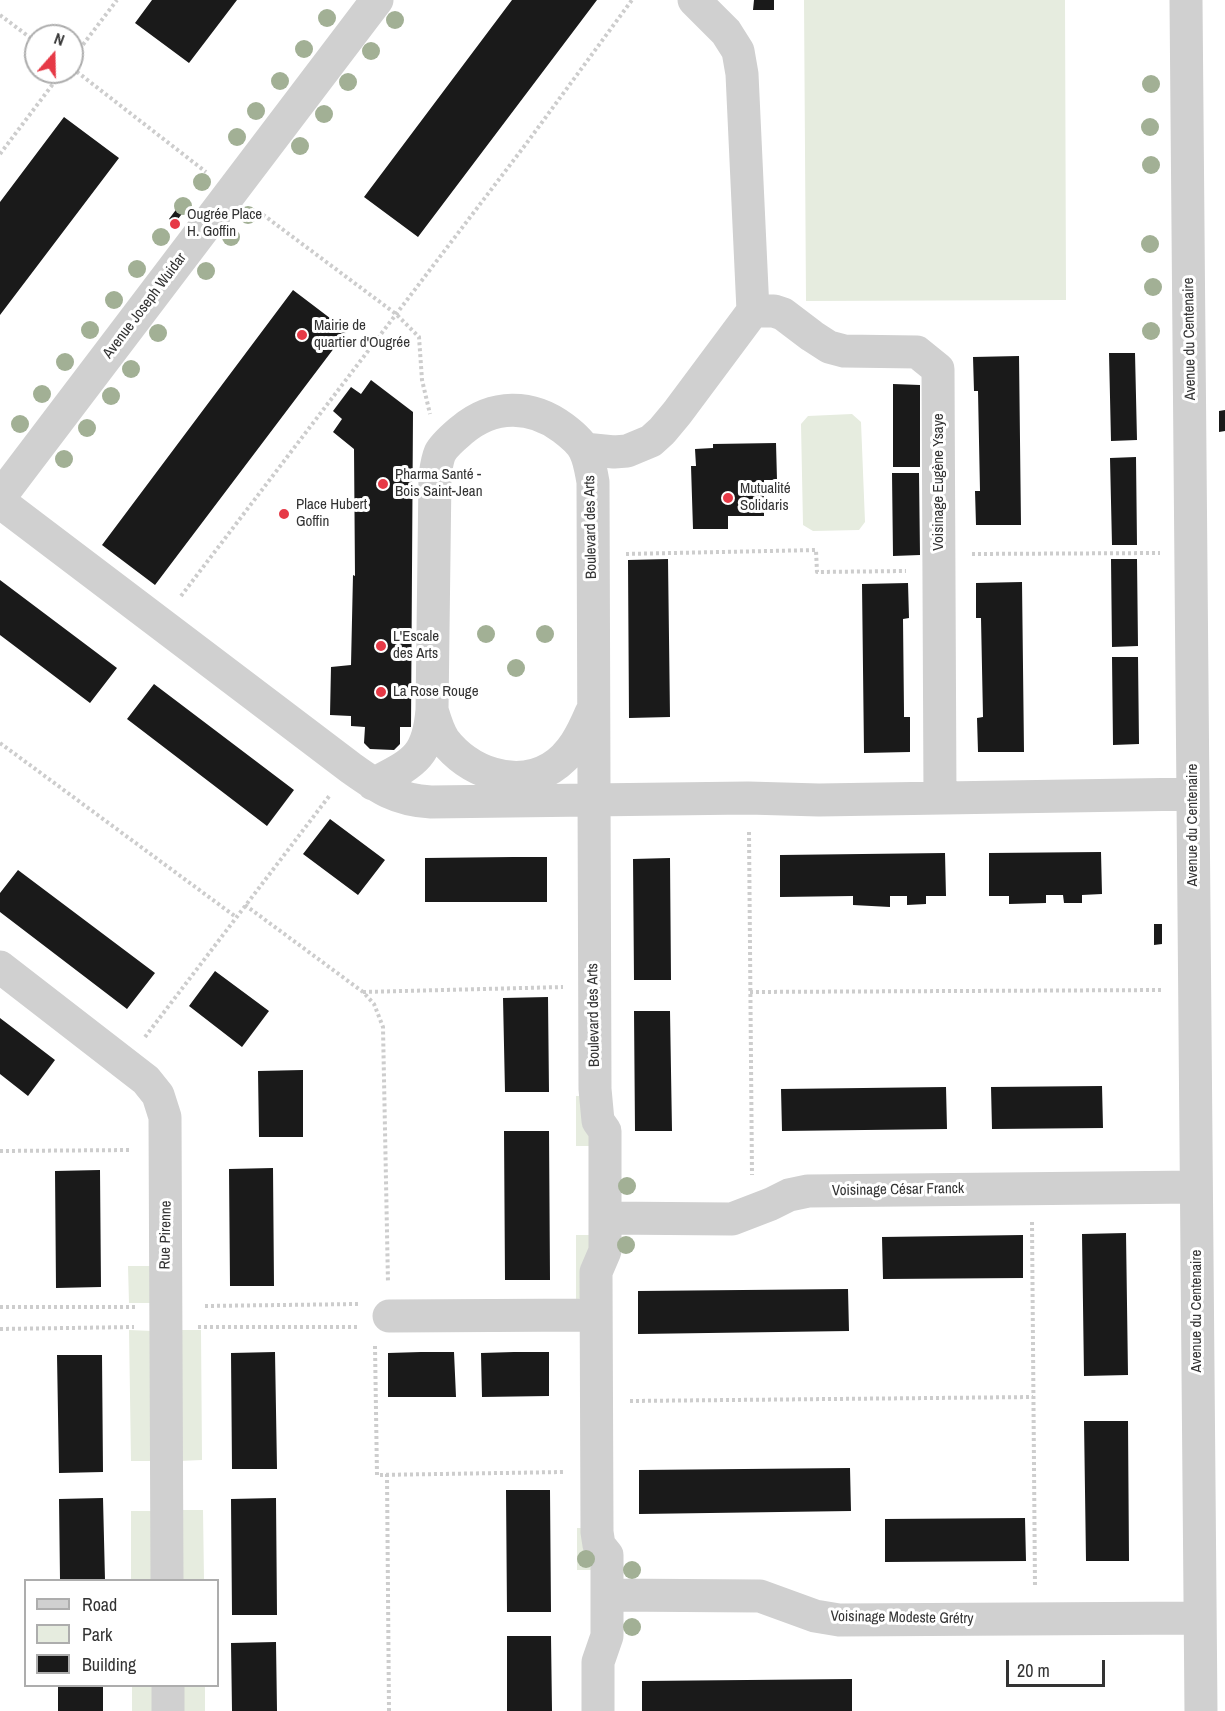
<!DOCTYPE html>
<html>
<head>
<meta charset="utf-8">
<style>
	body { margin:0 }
	#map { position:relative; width:1225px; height:1711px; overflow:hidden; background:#fff; font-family:"Archivo Narrow",sans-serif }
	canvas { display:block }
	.legend { position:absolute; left:24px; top:1579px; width:195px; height:108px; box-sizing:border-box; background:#fff; border:2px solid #adadad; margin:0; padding:8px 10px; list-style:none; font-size:18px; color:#333 }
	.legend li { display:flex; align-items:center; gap:12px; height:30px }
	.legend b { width:30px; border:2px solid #adadad }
	.north { position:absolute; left:24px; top:24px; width:60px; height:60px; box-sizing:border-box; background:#fff; border:2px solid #adadad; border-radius:50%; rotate:20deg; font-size:16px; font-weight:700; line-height:24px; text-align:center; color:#333 }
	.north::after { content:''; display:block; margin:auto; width:21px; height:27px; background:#e63946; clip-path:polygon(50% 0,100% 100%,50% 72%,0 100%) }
	.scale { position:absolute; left:1006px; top:1660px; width:99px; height:27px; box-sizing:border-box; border:3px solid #333; border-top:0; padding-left:8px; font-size:18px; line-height:21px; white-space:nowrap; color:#333; -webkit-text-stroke:4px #fff; paint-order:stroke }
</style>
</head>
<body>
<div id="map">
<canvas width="1225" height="1711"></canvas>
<ul class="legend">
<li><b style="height:8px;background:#d0d0d0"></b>Road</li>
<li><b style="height:16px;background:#e6ecdf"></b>Park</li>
<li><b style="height:16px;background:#1a1a1a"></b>Building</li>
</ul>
<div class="north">N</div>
<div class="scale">20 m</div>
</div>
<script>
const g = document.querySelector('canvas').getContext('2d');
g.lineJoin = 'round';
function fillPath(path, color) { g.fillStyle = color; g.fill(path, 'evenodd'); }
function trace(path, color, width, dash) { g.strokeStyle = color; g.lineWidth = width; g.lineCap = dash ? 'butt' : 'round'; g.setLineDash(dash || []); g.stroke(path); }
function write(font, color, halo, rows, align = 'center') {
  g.font = font + ' "Archivo Narrow",sans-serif'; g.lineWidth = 6; g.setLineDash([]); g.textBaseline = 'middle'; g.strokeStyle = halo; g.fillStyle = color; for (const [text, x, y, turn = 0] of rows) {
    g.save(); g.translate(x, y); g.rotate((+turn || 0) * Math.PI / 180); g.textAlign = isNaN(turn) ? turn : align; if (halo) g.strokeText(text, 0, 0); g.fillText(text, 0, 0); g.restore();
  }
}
fillPath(new Path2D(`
	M804,0H1065L1066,300L806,301Z
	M852,414L861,422L865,522L859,530L813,531L803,525L801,424L808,416Z
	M576,1096H586L595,1146H576Z
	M576,1235H596L581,1298L576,1300Z
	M128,1266H152L153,1303H129Z
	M129,1330L153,1331L154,1461H131Z
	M178,1330H201L202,1460L179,1461Z
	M179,1510H203L204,1580H180Z
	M131,1511H154L155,1580H131Z
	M577,1528H588L598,1570H577Z
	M132,1686H156V1711H132Z
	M181,1686H205V1711H181Z`), '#e6ecdf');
fillPath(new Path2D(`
	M152,0H237L189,63L135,23Z
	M512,0H597L418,237L364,197Z
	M754,0H774V10H753Z
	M64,117L119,158L0,315V202Z
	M178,207L184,211L175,223L169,219Z
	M293,290L347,331L155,585L102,545Z
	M1109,353H1135L1137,440L1111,441Z
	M1019,356L1021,525H976L975,491H980L978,391H974L973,357Z
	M371,380L413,412L411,727H400V744L394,750L370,749L364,743L365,727L351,726V716L330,715L331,667L351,665L353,575L355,576L354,449L333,432L342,419L333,411L351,387L361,394Z
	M893,384L920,385V467H893Z
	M1225,410V431L1219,432V411Z
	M776,443L777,480H764V516H728V529H693L691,466H696L695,449L713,448V444Z
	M1136,457L1137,545H1112L1110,458Z
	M892,473H919L920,555L893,556Z
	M668,559L670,717L629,718L628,560Z
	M1111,559H1137L1138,646L1112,647Z
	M0,580L117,668L90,703L0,635Z
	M1022,582L1024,752H978L977,718L983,717L981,618H976V583Z
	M908,583L909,618L903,619L904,712V717H910V752L864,753L862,584Z
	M1112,657H1138L1139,744L1113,745Z
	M154,684L294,790L267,826L127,719Z
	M330,819L385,860L358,895L303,854Z
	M1101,852L1102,894L1082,895V903H1064L1063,895H1046V903L1009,904V896H989V853Z
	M945,853L946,896H926V904L907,905V896H890V907L853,905V896L780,897V855Z
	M513,857H547V902H425V858Z
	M670,858L671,980H634L633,859Z
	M18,870L155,973L127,1009L0,912V893Z
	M1154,924H1162V944L1154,945Z
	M215,971L269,1011L242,1047L189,1006Z
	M548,997L549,1092H505L503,998Z
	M634,1011H670L672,1131H635Z
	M0,1018L55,1060L28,1096L0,1074Z
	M303,1070V1137H259L258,1071Z
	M1102,1086L1103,1128L992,1129L991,1087Z
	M946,1087L947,1129L782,1131L781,1089Z
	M504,1131H549L550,1280H505Z
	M273,1168L274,1286H230L229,1169Z
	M100,1170L101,1287L56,1288L55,1171Z
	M1126,1233L1128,1375L1084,1376L1082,1234Z
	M1023,1235V1278L883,1279L882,1237Z
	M848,1289L849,1331L638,1334V1291Z
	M275,1352L277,1469H232L231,1353Z
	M421,1352H454L456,1397H388V1353Z
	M514,1352H549V1396L482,1397L481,1353Z
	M57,1355H102L103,1472L59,1473Z
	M1084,1421H1128L1129,1561H1086Z
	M850,1468L851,1511L639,1514V1470Z
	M506,1490H550L551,1612H507Z
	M103,1498L105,1580H60L59,1499Z
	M276,1498L277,1615H232L231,1499Z
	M1025,1518L1026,1561L885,1562V1519Z
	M507,1636H551L552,1711H507Z
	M276,1642L277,1711H232L231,1643Z
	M852,1679V1711H642V1681Z
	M58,1686H103V1711H58Z`), '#1a1a1a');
trace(new Path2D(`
	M0,15L36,42
	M72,59L117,0
	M72,68L206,172
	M0,154L62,72
	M258,211L396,314L419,337L422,380L430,414
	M626,554L816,550L817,572L906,571
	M972,554L1160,553
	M181,596L526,144L632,0
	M0,743L236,917
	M749,832L752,1175
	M245,905L363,992L374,1004L383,1027L388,1283
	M363,992L563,987
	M750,992L1163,990
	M145,1037L330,795
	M0,1151L131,1150
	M1032,1222L1035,1587
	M205,1306L358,1304
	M0,1307H135
	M198,1327H359
	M0,1329L134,1327
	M375,1346L377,1475L564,1472
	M630,1401L1033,1397
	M387,1474L389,1711`), '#cdcdcd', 4, [3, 3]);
trace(new Path2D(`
	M1186,0L1201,1711
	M753,311H774L783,314L812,336L829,347L844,351L917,352L938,369L940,798
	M584,449L614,452L627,451L651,441L662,431L677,413L753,311L742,74L738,51L726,32L694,0
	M0,497L377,0
	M0,502L351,768C379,788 396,800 431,802L748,798L819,800L1193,794
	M432,710C435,720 438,731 444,740C468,771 514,790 551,768C572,755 582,734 591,713
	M373,784C413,763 428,758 432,710L435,476C436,469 437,460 440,453C444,445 455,436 462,430C493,404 531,404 563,428C571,434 581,442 585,451C590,461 591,472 593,482L595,1089L598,1121L605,1131V1251L596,1272L597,1532L599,1545L607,1555V1636L598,1662V1711
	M0,967L146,1080L158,1095L165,1117L167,1580
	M605,1218L732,1219L771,1204L789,1195L808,1191L1196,1187
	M389,1316L596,1315
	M607,1595L760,1596L815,1616L839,1620L1200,1618
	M168,1686V1711`), '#d0d0d0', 33);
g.fillStyle = '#a2b095';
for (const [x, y] of [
	[327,18],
	[395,20],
	[304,49],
	[371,51],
	[280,81],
	[348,82],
	[1151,84],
	[256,111],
	[324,114],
	[1150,127],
	[237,137],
	[300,146],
	[1151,165],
	[202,182],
	[183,206],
	[248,215],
	[161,237],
	[231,237],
	[1150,244],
	[137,269],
	[206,271],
	[1153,287],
	[114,300],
	[90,330],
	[1151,331],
	[158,333],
	[65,362],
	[131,369],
	[42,394],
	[111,396],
	[20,424],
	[87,428],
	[64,459],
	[486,634],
	[545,634],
	[516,668],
	[627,1186],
	[626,1245],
	[586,1559],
	[632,1570],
	[632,1627]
]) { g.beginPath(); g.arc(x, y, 9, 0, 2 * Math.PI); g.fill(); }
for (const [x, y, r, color] of [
	[175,224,6,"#e63946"],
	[302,335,6,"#e63946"],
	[383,484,6,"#e63946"],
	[728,498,6,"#e63946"],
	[284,514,6,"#e63946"],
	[381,646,6,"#e63946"],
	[381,692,6,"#e63946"]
]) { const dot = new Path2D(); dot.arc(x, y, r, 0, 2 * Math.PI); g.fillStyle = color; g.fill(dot); trace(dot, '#fff', 2); }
write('15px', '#333', '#fff', [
	["Ougrée Place",187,215],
	["H. Goffin",187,232],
	["Mairie de",314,326],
	["quartier d'Ougrée",314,343],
	["Pharma Santé -",395,475],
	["Bois Saint-Jean",395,492],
	["Mutualité",740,489],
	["Solidaris",740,506],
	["Place Hubert",296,505],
	["Goffin",296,522],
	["L'Escale",393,637],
	["des Arts",393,654],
	["La Rose Rouge",393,692]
], 'left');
write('15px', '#333', '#fff', [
	["Avenue Joseph Wuidar",145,306,-53],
	["Avenue du Centenaire",1190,339,-91],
	["Voisinage Eugène Ysaye",939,482,-90],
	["Boulevard des Arts",591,527,-91],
	["Avenue du Centenaire",1193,825,-90],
	["Boulevard des Arts",594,1015,-91],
	["Voisinage César Franck",898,1190,-1],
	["Rue Pirenne",166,1235,-89],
	["Avenue du Centenaire",1197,1311,-90],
	["Voisinage Modeste Grétry",902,1618,1]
]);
</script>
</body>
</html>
